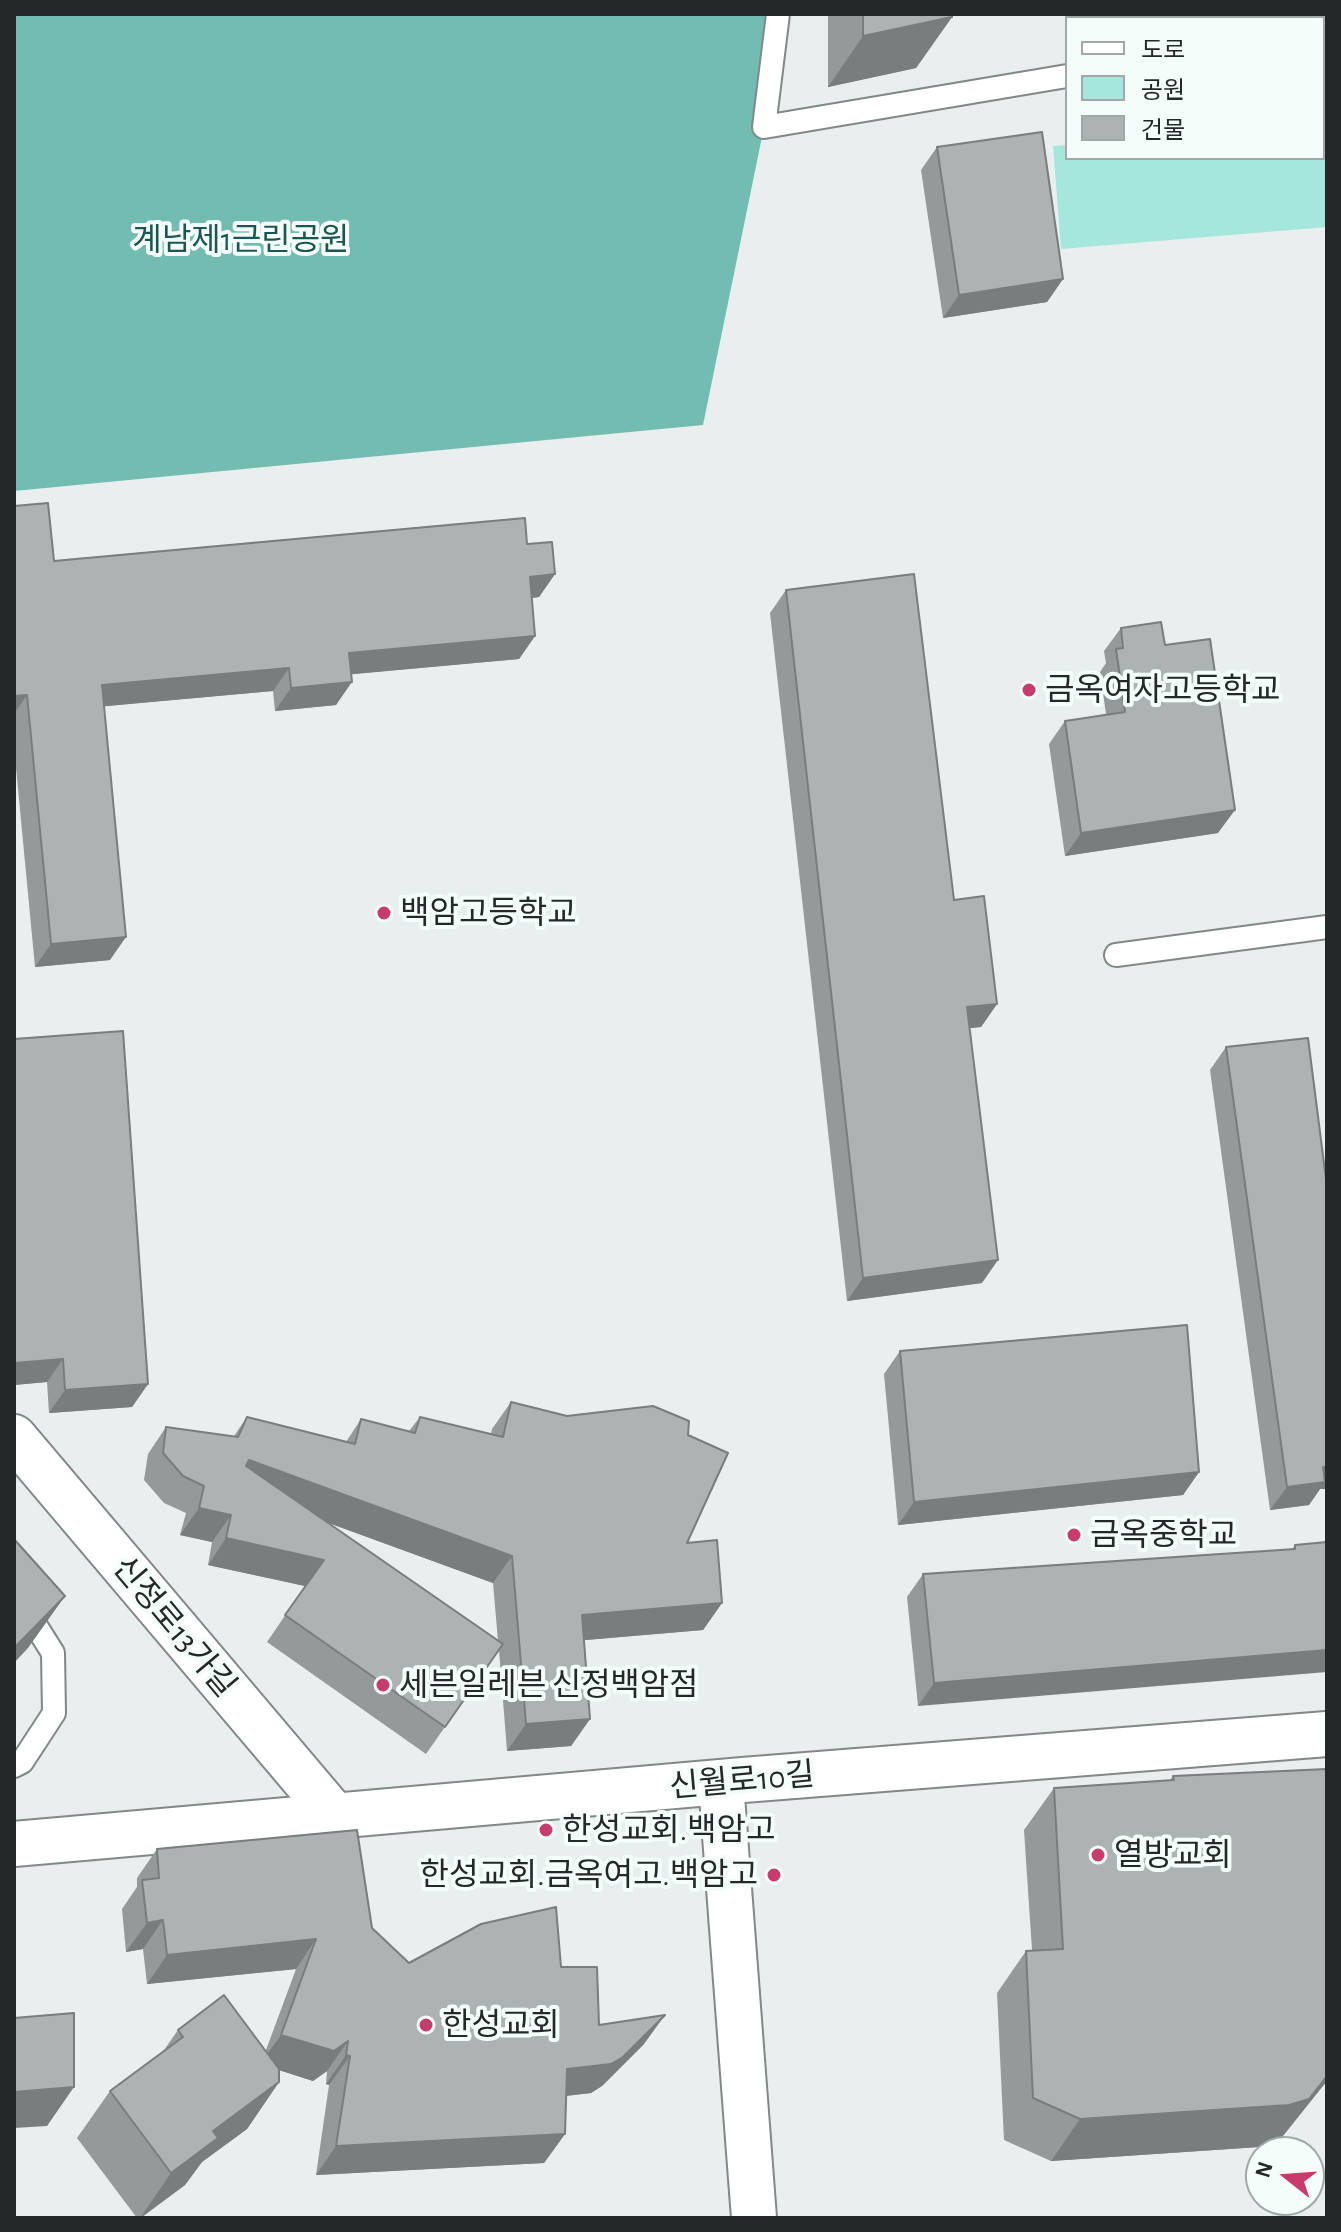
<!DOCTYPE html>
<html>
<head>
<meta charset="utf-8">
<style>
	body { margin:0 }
	#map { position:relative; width:1341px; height:2232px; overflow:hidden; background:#e8efee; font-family:"Alegreya Sans","Noto Sans KR",sans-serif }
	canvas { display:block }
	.frame { position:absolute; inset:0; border:16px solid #252828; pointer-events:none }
	.legend { position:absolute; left:1065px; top:16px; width:260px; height:144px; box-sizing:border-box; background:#f5fdfb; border:2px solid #a2a8a7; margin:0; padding:10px 14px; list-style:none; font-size:24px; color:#252828 }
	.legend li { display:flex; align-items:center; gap:16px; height:40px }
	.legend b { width:40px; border:2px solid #a2a8a7 }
	.north { position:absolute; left:1245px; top:2136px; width:80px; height:80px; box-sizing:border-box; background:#f5fdfb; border:2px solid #a2a8a7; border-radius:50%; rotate:287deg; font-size:22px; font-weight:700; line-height:32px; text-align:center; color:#252828 }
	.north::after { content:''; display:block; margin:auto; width:28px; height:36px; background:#c83c6d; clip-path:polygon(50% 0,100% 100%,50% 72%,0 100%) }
</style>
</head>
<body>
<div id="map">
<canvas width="1341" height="2232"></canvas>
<div class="frame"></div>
<ul class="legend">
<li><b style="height:10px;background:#fff"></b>도로</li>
<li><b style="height:22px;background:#a5e7dc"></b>공원</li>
<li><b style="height:22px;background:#acb3b2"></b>건물</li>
</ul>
<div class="north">N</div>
</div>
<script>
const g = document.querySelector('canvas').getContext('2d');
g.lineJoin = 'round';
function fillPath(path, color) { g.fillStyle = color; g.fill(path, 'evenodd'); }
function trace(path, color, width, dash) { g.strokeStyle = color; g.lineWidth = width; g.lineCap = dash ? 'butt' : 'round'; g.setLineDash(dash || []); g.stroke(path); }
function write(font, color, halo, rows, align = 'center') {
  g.font = font + ' "Alegreya Sans","Noto Sans KR",sans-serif'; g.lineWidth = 8; g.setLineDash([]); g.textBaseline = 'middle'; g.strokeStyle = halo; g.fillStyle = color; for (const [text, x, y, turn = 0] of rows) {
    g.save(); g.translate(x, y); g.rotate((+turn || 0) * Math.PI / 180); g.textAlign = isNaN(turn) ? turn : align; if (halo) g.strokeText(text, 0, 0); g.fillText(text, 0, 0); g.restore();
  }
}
fillPath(new Path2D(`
	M1323,124H1327V227L1061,249L1053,146L1067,145V158H1323Z`), '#a5e7dc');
fillPath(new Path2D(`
	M14,14H778L764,127L703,425L14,491Z
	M1269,14H1327V53L1323,54V18H1270Z`), '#73bcb1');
const service = new Path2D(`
	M778,14L764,127L1067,76
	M1269,14L1270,18
	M1116,955L1327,927
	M14,1591L53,1653L54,1713L22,1762L14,1766`);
const minor = new Path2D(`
	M1323,54L1327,53
	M14,1437L335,1816
	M721,1783L754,2218
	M14,1844L743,1780L1327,1734`);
trace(service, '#818886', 26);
trace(minor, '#818886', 48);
trace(service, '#fff', 22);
trace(minor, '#fff', 44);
fillPath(new Path2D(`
	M828,14H952V17L916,68L828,87Z
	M1120,14H1223L1220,18H1119Z
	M937,147L1063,279L1047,302L943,318L921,170Z
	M14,506L54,561L527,544L555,574L539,597L532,598L535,636L519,659L351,674L336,705L275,711L273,691L104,706L110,960L35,967L14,747Z
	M786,590L954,900L997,1004L981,1027L969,1028L982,1283L847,1301L770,613Z
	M1121,628L1165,645L1218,833L1065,856L1049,744L1065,721L1106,714L1100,672L1106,663L1104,651Z
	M14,1039L148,1384L132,1407L49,1413L47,1382L14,1385Z
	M1226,1047L1320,1489L1309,1505L1270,1510L1210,1070Z
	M900,1351L1199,1472L1183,1495L898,1525L884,1374Z
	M511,1402L687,1543L722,1603L703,1630L584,1640L590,1719L571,1746L507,1751L499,1650L426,1754L267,1642L305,1586L208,1565L212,1542L180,1535L186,1513L164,1503L144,1480L148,1454L166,1427L234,1436L247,1417L346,1442L361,1419L409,1431L420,1417L491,1434L492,1429ZM326,1522L493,1583L498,1641Z
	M1327,1542L918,1706L907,1597L923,1574L1292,1549L1295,1545Z
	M1173,1776L1279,2141L1259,2147L1051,2161L1004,2140L997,1993L1026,1951L1032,1950L1024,1830L1054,1788L1170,1780Z
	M157,1849L372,1928L409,1963L561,1967L599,2025L644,2044L602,2086L591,2093L566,2096L565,2134L544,2163L316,2175L329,2085L326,2084L327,2071L313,2081L279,2070V2082L247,2129L202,2162L185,2185L141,2218H137L77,2138L110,2091L162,2053L178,2030L266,2050L296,1969L147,1984L143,1949L126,1952L122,1909L137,1887V1878Z`), '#949a99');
fillPath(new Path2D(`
	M1163,14L1184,18H1160Z
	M952,17L916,68L828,87L863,36Z
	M1063,279L1047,302L943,318L959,295Z
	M555,574L539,597L514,600L530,577Z
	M535,636L519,659L333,676L349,653Z
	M289,668L273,691L86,708L102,685Z
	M352,682L336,705L275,711L291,688Z
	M27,695L14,714V696Z
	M1235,810L1218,833L1065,856L1081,833Z
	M126,937L110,960L35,967L51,944Z
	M997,1004L981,1027L951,1030L967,1007Z
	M998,1260L982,1283L847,1301L863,1278Z
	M63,1359L47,1382L14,1385V1363Z
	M148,1384L132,1407L49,1413L65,1390Z
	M249,1460L512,1556L493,1583L230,1487Z
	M1323,1467H1327V1489H1320L1309,1505L1270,1510L1287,1487Z
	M1199,1472L1183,1495L898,1525L914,1502Z
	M199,1508L231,1515L212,1542L180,1535Z
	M226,1538L324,1560L305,1586L208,1565Z
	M65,1596L28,1648L14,1663V1648Z
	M722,1603L703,1630L563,1642L582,1615Z
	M1327,1650V1672L918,1706L934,1683Z
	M590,1719L571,1746L507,1751L526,1724Z
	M163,1920L143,1949L126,1952L147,1923Z
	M316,1939L296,1969L147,1984L167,1955Z
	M665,2015L644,2044L602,2086L591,2093L546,2098L567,2069Z
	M281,2035L348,2041L327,2071L313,2081L260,2064Z
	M346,2055L350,2056L329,2085L326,2084Z
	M1327,2076V2081L1279,2141L1259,2147L1051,2161L1080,2119Z
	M279,2082L247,2129L202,2162L185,2185L140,2218L171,2173L213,2131Z
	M74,2087L47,2126L14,2128V2092Z
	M565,2134L544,2163L316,2175L336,2146Z`), '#787d7d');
const building = new Path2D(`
	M863,14H952V17L863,36Z
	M1127,14H1223L1219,18H1184L1163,14L1160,18H1126Z
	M1042,132L1063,279L959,295L937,147Z
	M48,503L54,561L525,518L527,544L552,542L555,574L530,577L535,636L349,653L352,682L291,688L289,668L102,685L126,937L51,944L27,695L14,696V506Z
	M914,574L954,900L984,896L997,1004L967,1007L998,1260L863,1278L786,590Z
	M1161,622L1165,645L1210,639L1235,810L1081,833L1065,721L1125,712L1116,649L1123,648L1121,628Z
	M123,1031L148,1384L65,1390L63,1359L14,1363V1039Z
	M1308,1038L1327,1187V1467H1323L1325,1482L1287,1487L1226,1047Z
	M1187,1325L1199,1472L914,1502L900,1351Z
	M511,1402L567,1416L653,1406L689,1421L688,1435L728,1453L687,1543L717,1540L722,1603L582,1615L590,1719L526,1724L512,1556L249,1460L246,1466L503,1644L445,1727L285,1615L324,1560L226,1538L231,1515L199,1508L204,1486L183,1476L163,1453L166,1427L238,1437L247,1417L355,1444L361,1419L415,1433L420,1417L503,1437Z
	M14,1539L65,1596L14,1648Z
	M1327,1542V1650L934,1683L923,1574L1295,1549V1545Z
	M1327,1769V2076L1309,2099L1289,2105L1080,2119L1033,2098L1026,1951L1063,1949L1054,1788L1174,1780L1173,1776Z
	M357,1830L372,1928L409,1963L481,1924L556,1907L561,1967H597L599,2025L665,2015L623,2057L611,2064L567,2069L565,2134L336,2146L350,2056L346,2055L348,2041L334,2051L281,2035L316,1939L167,1955L163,1920L147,1923L142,1880L159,1878L157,1849Z
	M224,1995L279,2069V2082L213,2131L218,2138L171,2173L110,2091L183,2037L178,2030Z
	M74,2013V2087L14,2092V2018Z`);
fillPath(building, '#acb3b2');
trace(building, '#787d7d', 2);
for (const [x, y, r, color] of [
	[1029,690,8,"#c83c6d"],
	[384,913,8,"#c83c6d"],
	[1074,1535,8,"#c83c6d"],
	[383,1685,8,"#c83c6d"],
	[546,1830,8,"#c83c6d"],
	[1098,1855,8,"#c83c6d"],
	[774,1875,8,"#c83c6d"],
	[426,2025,8,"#c83c6d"]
]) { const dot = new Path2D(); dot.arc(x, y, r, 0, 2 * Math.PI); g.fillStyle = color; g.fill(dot); trace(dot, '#f5fdfb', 3); }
write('32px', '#1a5750', '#f5fdfb', [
	["계남제1근린공원",241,240]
]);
write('32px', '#252828', '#f5fdfb', [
	["금옥여자고등학교",1045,690],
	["백암고등학교",400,913],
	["금옥중학교",1090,1535],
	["세븐일레븐 신정백암점",399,1685],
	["한성교회.백암고",562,1830],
	["열방교회",1114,1855],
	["한성교회.금옥여고.백암고",758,1875,"right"],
	["한성교회",442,2025]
], 'left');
write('32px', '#252828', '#f5fdfb', [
	["신정로13가길",174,1627,50],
	["신월로10길",742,1781,-5]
]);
</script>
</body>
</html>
